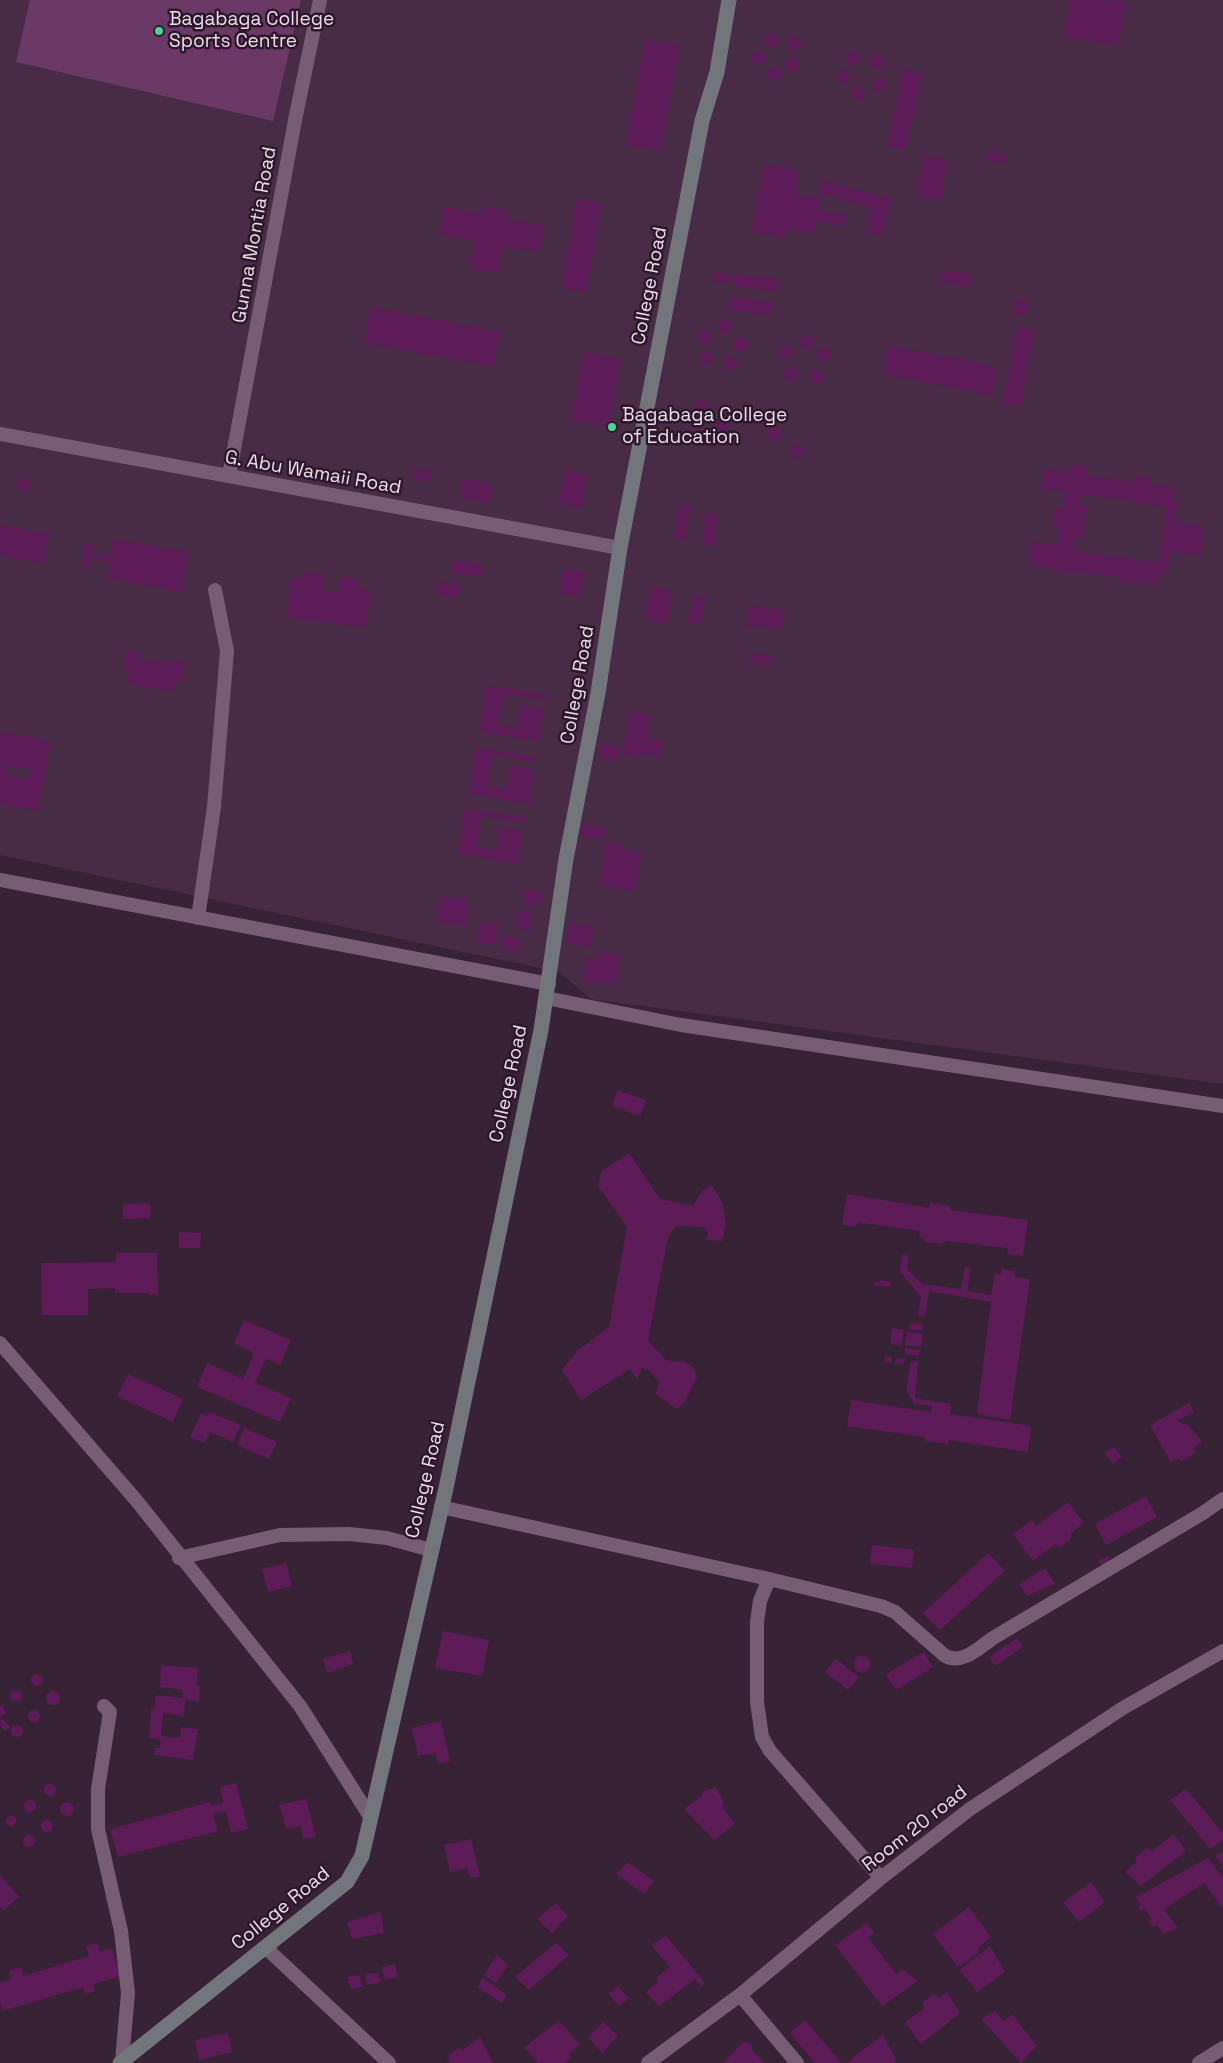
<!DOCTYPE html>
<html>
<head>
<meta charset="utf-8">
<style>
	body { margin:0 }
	canvas { display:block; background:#382236 }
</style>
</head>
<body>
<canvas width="1223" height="2063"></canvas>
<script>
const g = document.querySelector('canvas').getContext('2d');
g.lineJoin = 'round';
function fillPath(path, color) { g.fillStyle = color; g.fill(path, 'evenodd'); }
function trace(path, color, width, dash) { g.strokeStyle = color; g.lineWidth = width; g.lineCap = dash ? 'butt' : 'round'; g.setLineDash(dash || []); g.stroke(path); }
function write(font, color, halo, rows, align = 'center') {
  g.font = font + ' "Space Grotesk",sans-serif'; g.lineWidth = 5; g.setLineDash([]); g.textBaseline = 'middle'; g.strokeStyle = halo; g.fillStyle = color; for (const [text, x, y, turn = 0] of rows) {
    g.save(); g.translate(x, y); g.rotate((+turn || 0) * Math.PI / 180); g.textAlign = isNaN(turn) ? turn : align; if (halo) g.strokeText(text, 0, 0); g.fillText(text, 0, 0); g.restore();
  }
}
fillPath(new Path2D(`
	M0,0H1223V1084L591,999L559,972L0,855Z`), '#482c45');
fillPath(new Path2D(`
	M30,0H301L273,121L16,62Z`), '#6b3966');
fillPath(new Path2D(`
	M1070,0L1127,1L1118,46L1063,36Z
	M764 40a7 7 0 1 1 14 0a7 7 0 1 1-14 0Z
	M787 43a7 7 0 1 1 14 0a7 7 0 1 1-14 0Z
	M645,39L680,45L661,151L626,145Z
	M846 58a7 7 0 1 1 14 0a7 7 0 1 1-14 0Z
	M752 58a7 7 0 1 1 14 0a7 7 0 1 1-14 0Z
	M870 62a7 7 0 1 1 14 0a7 7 0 1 1-14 0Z
	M785 65a7 7 0 1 1 14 0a7 7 0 1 1-14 0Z
	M768 74a7 7 0 1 1 14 0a7 7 0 1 1-14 0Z
	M903,69L923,73L906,150L887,146Z
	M836 77a7 7 0 1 1 14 0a7 7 0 1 1-14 0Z
	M872 85a7 7 0 1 1 14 0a7 7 0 1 1-14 0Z
	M851 94a7 7 0 1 1 14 0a7 7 0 1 1-14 0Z
	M987,151L1007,155L1005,164L986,160Z
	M923,155L947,159L941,200L917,197Z
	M764,164L799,171L795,194L820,198L818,210L847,215L845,226L816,221L814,234L787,229L785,238L752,232Z
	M822,181L892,199L882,236L867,232L873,208L818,194Z
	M577,199L602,203L586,293L562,288Z
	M482,206L509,210L507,219L544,225L540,252L503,246L498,273L470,268L475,241L439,235L444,207L481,214Z
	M943,270L972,274L970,287L941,282Z
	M715,272L730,274L728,284L714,282Z
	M733,274L778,279L776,291L732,286Z
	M731,296L772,302L771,316L729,310Z
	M1015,299L1028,301L1026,315L1012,312Z
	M371,307L500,332L493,367L364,343Z
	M718 326a7 7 0 1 1 14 0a7 7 0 1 1-14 0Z
	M1018,327L1035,330L1020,407L1002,403Z
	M698 337a7 7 0 1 1 14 0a7 7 0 1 1-14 0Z
	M800 342a7 7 0 1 1 14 0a7 7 0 1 1-14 0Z
	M734 344a7 7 0 1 1 14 0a7 7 0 1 1-14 0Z
	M780 352a7 7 0 1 1 14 0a7 7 0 1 1-14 0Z
	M889,345L998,367L992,396L884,374Z
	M817 355a7 7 0 1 1 14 0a7 7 0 1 1-14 0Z
	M699 358a7 7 0 1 1 14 0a7 7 0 1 1-14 0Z
	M583,352L621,359L609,427L571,420Z
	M723 363a7 7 0 1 1 14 0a7 7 0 1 1-14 0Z
	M784 374a7 7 0 1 1 14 0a7 7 0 1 1-14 0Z
	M809 377a7 7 0 1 1 14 0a7 7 0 1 1-14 0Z
	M694 407a7 7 0 1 1 14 0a7 7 0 1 1-14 0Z
	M716 424a7 7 0 1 1 14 0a7 7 0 1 1-14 0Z
	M767 434a7 7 0 1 1 14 0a7 7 0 1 1-14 0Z
	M689 434a7 7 0 1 1 14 0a7 7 0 1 1-14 0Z
	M790 451a7 7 0 1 1 14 0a7 7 0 1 1-14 0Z
	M1071,464L1087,466L1086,475L1134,482L1135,475L1151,478L1150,484L1175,488L1173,501L1178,502L1175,521L1205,526L1201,556L1171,552L1167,574L1162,573L1160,585L1133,581L1132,585L1120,583L1121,578L1067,570L1066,574L1054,572V568L1029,565L1033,541L1057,545L1059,528L1052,527L1055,508L1063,509L1065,492L1041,488L1044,469L1070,472ZM1082,494L1167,507L1158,563L1073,550L1075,538L1083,539L1088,507L1080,506Z
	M414,469L432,471L431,482L413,479Z
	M565,470L588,475L581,508L558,503Z
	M20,476L32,480L28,492L16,488Z
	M462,479L493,484L489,503L459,498Z
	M679,504L691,506L685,540L674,538Z
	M706,514L718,516L714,546L702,544Z
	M0,525L50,534L44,564L0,555Z
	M114,539L189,552L182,592L108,579Z
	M85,542L94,543L91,568L82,567Z
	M98,553L110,554L109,562L97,561Z
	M453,560L483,565L481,577L451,572Z
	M563,569L584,572L580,596L560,593Z
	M304,571L325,574L323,591L338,593L341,576L360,579L359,588L371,590L366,628L289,617L287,611L292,577L302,579Z
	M439,581L460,585L457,598L436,594Z
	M651,587L672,591L667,624L645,620Z
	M693,596L706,598L701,624L688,622Z
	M749,605L783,610L781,630L746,626Z
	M126,650L139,652L138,659L172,664V659L185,661L183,681H177L175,692L127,684L129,671H124Z
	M750,652L773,656L771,666L748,662Z
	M487,685L547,695L546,701L504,694L498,725L517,728L521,705L545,709L539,741L479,732Z
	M629,712L650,715L647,737L662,740L660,757L640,754L639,758L623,755Z
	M4,732L51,741L38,811L0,804V734L3,735ZM6,765L31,769L29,780L4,775Z
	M601,744L620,746L618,760L599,757Z
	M476,747L536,757L535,762L493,755L488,787L507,790L511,766L534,770L529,804L469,794Z
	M465,808L525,818L524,823L482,816L477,847L496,850L500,827L523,831L518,864L458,854Z
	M582,824L606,827L605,839L580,836Z
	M606,841L623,844V849L642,852L635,891L599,885Z
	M525,889L542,892L540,906L523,904Z
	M439,897L468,898L467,925L438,924Z
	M519,910L532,912L529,931L516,929Z
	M480,921L498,923L496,945L477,942Z
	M570,922L594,926L591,947L566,943Z
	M502,935L521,938L519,951L500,949Z
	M600,952L620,954L617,985L583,981L586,958L599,959Z
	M617,1090L646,1100L640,1116L612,1106Z
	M629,1153L660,1199L693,1206L703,1190L712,1185L723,1204L726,1224L722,1241L706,1240L708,1233L704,1227L676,1226L668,1237L648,1340L665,1359L674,1362L683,1361L694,1368L697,1377L684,1403L677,1409L656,1394L659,1382L651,1372L642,1368L637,1379L630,1369L581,1400L562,1370L578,1350L609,1327L627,1227L598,1186L602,1171Z
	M847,1194L930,1208V1203L950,1206L951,1210L1028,1220L1023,1256L1007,1254L1008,1248L947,1241L940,1244L925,1242L924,1238L919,1237L920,1231L857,1222L856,1227L842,1225Z
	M150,1203L151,1218L123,1219V1204Z
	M179,1232L201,1233L200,1248H179Z
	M116,1253H157L158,1295H149V1293H115V1288L88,1289V1315H42L41,1263L116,1262Z
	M902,1255H909L907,1269L922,1284L961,1289L965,1267L971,1268L967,1291L991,1295L995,1273L1001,1274V1269L1014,1271L1015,1277L1030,1279L1010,1420L977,1414L991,1302L929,1291L925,1317L918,1315L921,1297L900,1272Z
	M880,1280L891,1282L890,1287L874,1285V1282L879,1283Z
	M244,1320L291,1340L280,1365L266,1359L255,1383L291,1398L280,1422L197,1387L207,1363L243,1379L254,1353L234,1344Z
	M910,1323L923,1324L922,1331L909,1329Z
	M892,1328L904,1330L901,1346L890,1344Z
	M907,1332L923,1334L921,1347L905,1345Z
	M905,1348L920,1350L919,1356L905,1354Z
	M885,1356L892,1357L891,1363L884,1362Z
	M896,1358L905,1359L904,1364L895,1363Z
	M911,1361L918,1362L915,1398L951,1404L950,1414L1031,1426L1028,1452L948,1440L949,1444L925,1441V1437L847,1426L851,1400L931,1412L932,1406L914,1404L906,1390Z
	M128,1374L183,1399L173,1422L117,1396Z
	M1189,1403L1194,1412L1177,1421L1189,1426L1202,1442L1193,1448L1196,1453L1181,1461L1179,1458L1171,1462L1150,1425Z
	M209,1412L241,1425L233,1442L210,1432L205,1443L190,1437L201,1413L207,1416Z
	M244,1428L277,1442L269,1459L237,1445Z
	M1114,1447L1122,1457L1113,1464L1105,1453Z
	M1146,1496L1157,1517L1106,1545L1095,1524Z
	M1068,1502L1084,1523L1071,1533V1539L1059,1548L1056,1544L1033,1561L1013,1534L1032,1520L1036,1526Z
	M872,1545L914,1550L912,1568L870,1564Z
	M988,1553L1005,1571L940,1630L923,1613Z
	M1108,1556L1112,1564L1103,1569L1099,1560Z
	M286,1563L292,1586L268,1592L262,1569Z
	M1045,1568L1055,1584L1027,1596L1019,1584Z
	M443,1631L489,1640L482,1676L435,1668Z
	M1017,1638L1023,1647L995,1666L989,1657Z
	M350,1651L353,1664L327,1673L323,1659Z
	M924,1652L933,1667L896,1690L886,1674Z
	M854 1664a8 8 0 1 1 16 0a8 8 0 1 1-16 0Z
	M836,1659L859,1677L848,1690L825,1672Z
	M161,1665L198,1668L197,1686H200L199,1702L185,1700L184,1716L163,1713L161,1736L180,1738L181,1727L198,1729L193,1760L154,1755L155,1748H160V1740L149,1738L151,1709H154L156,1695L182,1698L183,1690L160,1687Z
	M31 1680a6 6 0 1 1 12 0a6 6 0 1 1-12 0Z
	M10 1696a6 6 0 1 1 12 0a6 6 0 1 1-12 0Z
	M46 1698a7 7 0 1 1 14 0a7 7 0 1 1-14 0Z
	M0,1705L3,1706L6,1713L0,1716Z
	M28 1716a6 6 0 1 1 12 0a6 6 0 1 1-12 0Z
	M1,1717L10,1727L5,1731L0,1726Z
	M441,1721L450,1761L438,1764L436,1753L418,1756L412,1728Z
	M11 1731a6 6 0 1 1 12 0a6 6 0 1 1-12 0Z
	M236,1783L248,1829L231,1833L226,1811L213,1814L218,1831L118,1857L110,1829L210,1802L211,1806L223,1803L220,1787Z
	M44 1790a6 6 0 1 1 12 0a6 6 0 1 1-12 0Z
	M716,1787L724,1802L722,1807L735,1824L714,1840L684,1809L702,1796V1792Z
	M1186,1789L1223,1833V1840L1210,1849L1170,1800Z
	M306,1799L316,1837L303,1839L301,1826L286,1829L279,1805Z
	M24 1806a6 6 0 1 1 12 0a6 6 0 1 1-12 0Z
	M60 1809a7 7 0 1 1 14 0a7 7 0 1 1-14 0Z
	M5.5 1821a5.5 5.5 0 1 1 11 0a5.5 5.5 0 1 1-11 0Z
	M41 1826a6 6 0 1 1 12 0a6 6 0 1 1-12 0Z
	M1174,1834L1186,1851L1141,1886L1126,1872L1137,1861L1135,1858L1147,1848L1152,1851Z
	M23 1841a6 6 0 1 1 12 0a6 6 0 1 1-12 0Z
	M471,1839L480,1876L470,1878L467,1868L450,1872L444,1845Z
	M1223,1851V1865L1215,1856Z
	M1208,1858L1223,1878V1909L1204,1883L1164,1909L1178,1928L1164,1934L1157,1925L1154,1927L1148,1923L1151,1918L1144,1908L1141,1911L1138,1907L1140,1904L1136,1897Z
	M628,1862L654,1881L644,1894L616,1874Z
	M0,1875L19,1897L3,1911L0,1908Z
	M1091,1882L1105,1902L1079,1922L1063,1902Z
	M556,1903L568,1916L552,1933L537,1919Z
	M969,1907L991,1937L978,1948V1953L958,1967L933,1934Z
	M381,1912L384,1933L352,1939L347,1922Z
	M867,1923L875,1934L868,1938L897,1975L902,1969L918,1981L882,2006L835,1945Z
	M666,1936L705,1983L701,1987L695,1979L659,2006L646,1992L658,1982L656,1978L670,1967L651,1945Z
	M97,1943L100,1952L112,1948L121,1976L93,1984L95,1991L85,1994L83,1987L3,2011L0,2002V1983L11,1979L9,1971L21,1967L23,1976L89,1956L86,1946Z
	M556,1943L569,1955L529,1990L515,1977Z
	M990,1946L1005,1972L977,1992L960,1970Z
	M497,1955L508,1965L496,1983L484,1975Z
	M395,1964L398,1977L384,1980L382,1967Z
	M378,1973L381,1982L367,1985L365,1974Z
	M359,1975L363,1987L351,1989L347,1977Z
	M483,1978L507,1995L502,2003L477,1987Z
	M618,1987L629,1998L618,2006L609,1993Z
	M947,1992L960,2013L921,2044L905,2022L925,2008L922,2003L934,1994L939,1998Z
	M995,2011L1004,2021L1012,2014L1037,2046L1021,2063L981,2019Z
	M805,2020L841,2063H815L790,2033Z
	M559,2021L580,2045L569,2054L572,2057L565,2063H538L524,2047Z
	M603,2022L618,2036L602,2053L588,2037Z
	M228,2033L232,2052L199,2060L195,2040Z
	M883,2035L897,2061L894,2063H846Z
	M480,2037L493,2063H446L450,2060L448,2056L458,2048L463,2050Z
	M744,2041L753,2045L751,2049L765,2063H723Z`), '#5d1b57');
trace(new Path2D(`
	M0,434L620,548
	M229,476L296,115L320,0
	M0,880L549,984
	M198,918L214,807L227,651L215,590
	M546,998L681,1025L1223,1106
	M0,1343L136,1500L300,1706L371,1818
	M441,1507L769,1579L760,1601L757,1622V1702L762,1737L770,1751L881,1878
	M179,1558L280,1535L349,1534L387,1538L431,1550
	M769,1579L881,1606L895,1612L944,1655C961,1666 979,1648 993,1638L1203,1513L1223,1499
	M104,1706L110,1712L98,1789V1829L121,1931L128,1993L122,2061
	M265,1947L389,2063
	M740,1995L797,2063
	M648,2063L740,1995L881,1878L970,1809L1123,1708L1223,1651
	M1199,2063L1223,2048`), '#775d73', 14);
trace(new Path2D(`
	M120,2063L347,1882L362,1856L446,1488L541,1030L566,859L598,693L620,548L702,121L717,72L729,0`), '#72767b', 15);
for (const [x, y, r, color] of [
	[159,31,5,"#4cd39a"],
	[612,427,5,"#4cd39a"]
]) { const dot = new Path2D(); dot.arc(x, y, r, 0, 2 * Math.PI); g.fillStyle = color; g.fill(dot); trace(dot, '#2e182b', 2); }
write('19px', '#ecddea', '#2e182b', [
	["Bagabaga College",169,20],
	["Sports Centre",169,42],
	["Bagabaga College",622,416],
	["of Education",622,438]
], 'left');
write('19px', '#ecddea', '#2e182b', [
	["Gunna Montia Road",255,235,-80],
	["College Road",650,286,-79],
	["G. Abu Wamaii Road",313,473,10],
	["College Road",578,685,-80],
	["College Road",509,1084,-78],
	["College Road",426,1480,-77],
	["Room 20 road",915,1829,-38],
	["College Road",281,1909,-39]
]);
</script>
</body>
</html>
